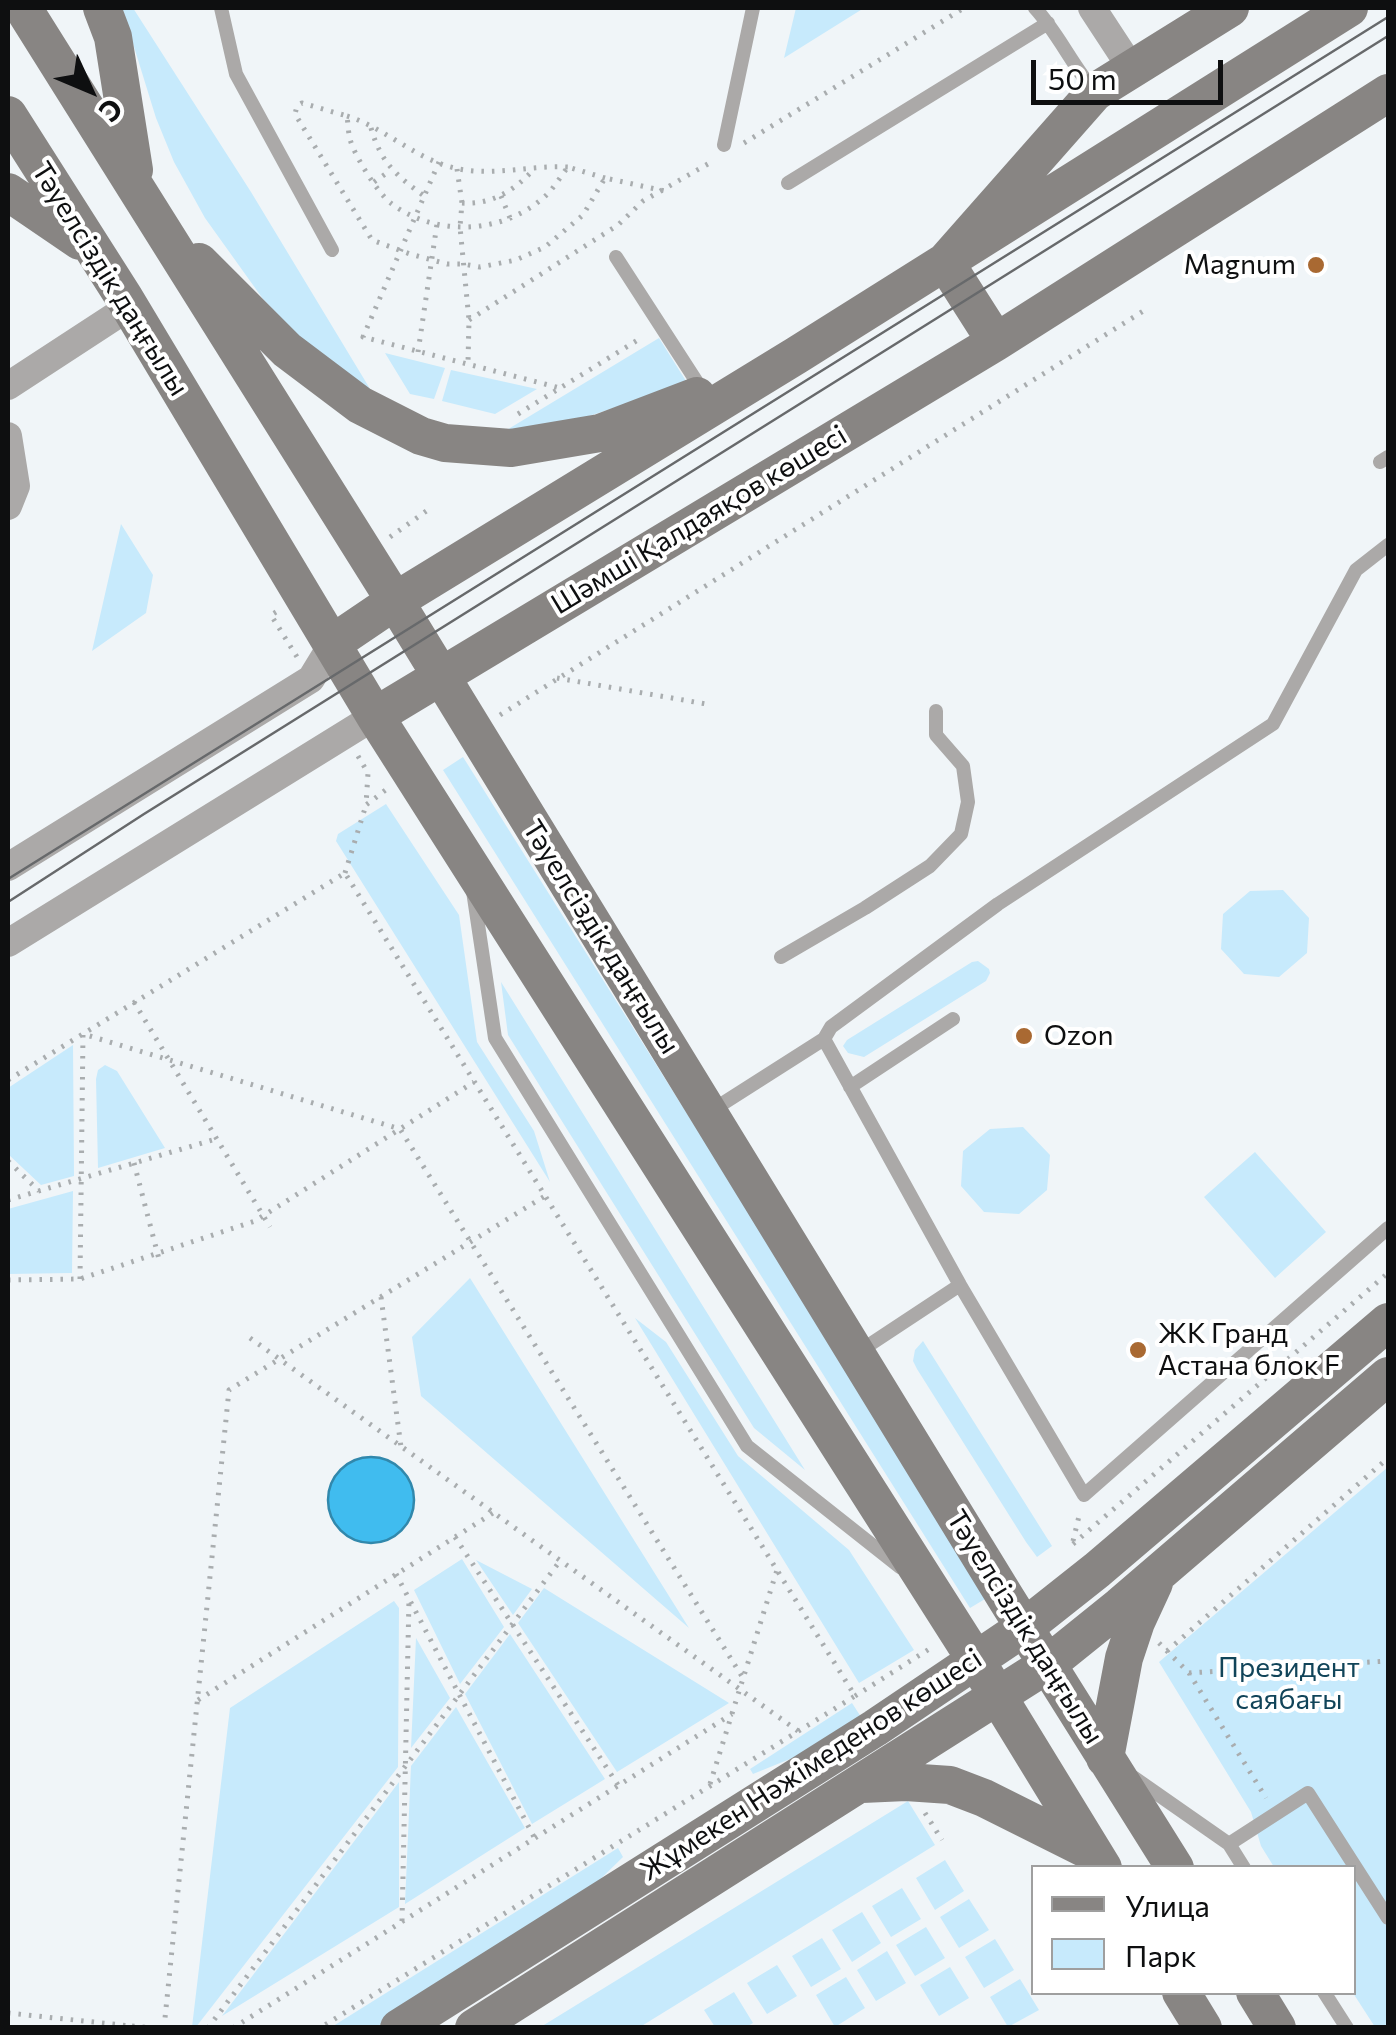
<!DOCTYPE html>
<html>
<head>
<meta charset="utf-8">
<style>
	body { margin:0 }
	#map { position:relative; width:1396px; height:2035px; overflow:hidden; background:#f0f5f8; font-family:Commissioner,sans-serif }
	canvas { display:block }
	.frame { position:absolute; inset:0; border:10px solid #0e0f10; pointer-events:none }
	.legend { position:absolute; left:1031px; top:1865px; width:325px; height:130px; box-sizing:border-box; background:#fff; border:2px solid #9f9f9f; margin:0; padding:12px 18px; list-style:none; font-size:30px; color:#0e0f10 }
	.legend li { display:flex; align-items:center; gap:20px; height:50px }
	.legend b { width:50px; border:2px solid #9f9f9f }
	.north { position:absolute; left:40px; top:40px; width:100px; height:100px; -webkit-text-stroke:8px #fff; paint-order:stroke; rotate:134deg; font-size:28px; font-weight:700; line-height:40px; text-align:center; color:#0e0f10 }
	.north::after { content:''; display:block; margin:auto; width:35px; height:45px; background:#0e0f10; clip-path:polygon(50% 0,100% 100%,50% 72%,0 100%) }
	.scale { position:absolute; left:1031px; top:60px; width:192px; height:45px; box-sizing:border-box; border:5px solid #0e0f10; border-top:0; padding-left:12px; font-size:30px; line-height:35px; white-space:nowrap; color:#0e0f10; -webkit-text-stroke:8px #fff; paint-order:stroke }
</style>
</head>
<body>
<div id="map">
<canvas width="1396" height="2035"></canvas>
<div class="frame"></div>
<ul class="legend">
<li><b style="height:12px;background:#888583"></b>Улица</li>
<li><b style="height:28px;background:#c7eafc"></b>Парк</li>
</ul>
<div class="north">С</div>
<div class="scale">50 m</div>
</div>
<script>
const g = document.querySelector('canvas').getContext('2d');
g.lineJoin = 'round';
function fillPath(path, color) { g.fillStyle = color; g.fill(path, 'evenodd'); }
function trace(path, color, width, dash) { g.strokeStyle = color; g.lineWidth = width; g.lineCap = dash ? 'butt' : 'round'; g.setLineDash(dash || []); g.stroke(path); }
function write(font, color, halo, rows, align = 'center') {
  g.font = font + ' Commissioner,sans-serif'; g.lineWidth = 8; g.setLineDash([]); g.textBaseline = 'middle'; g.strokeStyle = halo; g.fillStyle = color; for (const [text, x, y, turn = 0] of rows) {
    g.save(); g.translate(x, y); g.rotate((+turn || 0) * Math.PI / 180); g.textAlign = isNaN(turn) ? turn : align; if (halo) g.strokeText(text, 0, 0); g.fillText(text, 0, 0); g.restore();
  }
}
fillPath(new Path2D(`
	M122,8H133L251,192L384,412L349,389L263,299L205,218L174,162L156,118Z
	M796,8H864L784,58Z
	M659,338L686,381L656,394L580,419L505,431Z
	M385,353L445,368L434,399L410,394Z
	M451,370L537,389L495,414L442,401Z
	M121,524L153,575L146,613L92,651Z
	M463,757L990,1596L970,1608L443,770Z
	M386,804L459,915L477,1042L534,1131L550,1182L336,841L338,834Z
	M1283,890L1309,918L1307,953L1279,977L1244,974L1221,949L1223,914L1250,891Z
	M978,961L989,969L990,973L986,981L864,1057L848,1053L843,1046L847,1040L972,962Z
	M501,982L805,1470L754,1428L508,1035Z
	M73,1045L74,1176L41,1185L8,1154V1088Z
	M105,1065L117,1071L165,1148L98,1168L96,1079L98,1070Z
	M1023,1127L1050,1155L1047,1190L1019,1214L984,1212L961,1186L963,1151L990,1129Z
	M1255,1152L1326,1232L1275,1278L1204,1197Z
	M73,1191L72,1273L8,1274V1209Z
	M470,1278L689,1628L421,1396L412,1337Z
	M635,1318L666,1342L738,1456L849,1550L914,1650L859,1683Z
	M923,1341L1052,1546L1037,1557L1026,1542L917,1369L913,1361L915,1350Z
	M1388,1467V2027H1375L1353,1993L1354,1868L1274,1867L1261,1846L1251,1812L1159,1662Z
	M462,1559L504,1627L460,1684L414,1590Z
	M476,1560L532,1589L513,1615Z
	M544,1588L729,1703L617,1772L518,1623Z
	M394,1601L399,1608L398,1767L196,2027H192L230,1708Z
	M510,1634L605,1779L532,1824L465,1694Z
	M416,1638L450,1698L411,1748Z
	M852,1703L863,1720L822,1746L753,1774L750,1769Z
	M456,1707L525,1828L405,1904L411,1766Z
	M399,1782V1907L222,2016Z
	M908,1801L935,1845L640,2027L539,2028Z
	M618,1848L623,1857L577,1902L376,2027L330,2028Z
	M945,1860L964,1891L935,1910L916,1878Z
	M902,1888L921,1919L891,1937L872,1906Z
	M969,1899L989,1930L959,1948L940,1917Z
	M862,1912L881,1943L852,1962L832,1930Z
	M926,1927L945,1958L915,1976L896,1945Z
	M822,1938L841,1969L811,1987L792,1956Z
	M995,1939L1014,1970L984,1988L965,1957Z
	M887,1951L906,1983L876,2001L857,1970Z
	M777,1965L797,1996L767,2014L747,1983Z
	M950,1967L969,1998L939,2016L920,1985Z
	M846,1977L865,2008L835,2027L816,1995Z
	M1020,1979L1039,2010L1008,2027L990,1997Z
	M734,1992L753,2023L746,2027H715L704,2010Z`), '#c7eafc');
const water = new Path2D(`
	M328 1500a43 43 0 1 1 86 0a43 43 0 1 1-86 0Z`);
fillPath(water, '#40bcef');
trace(water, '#3188ac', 2.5);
trace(new Path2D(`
	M347,116C386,128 417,161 459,169C495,176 531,165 568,167
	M371,128C381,163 396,175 424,196
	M744,143L964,8
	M439,162L363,337L560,388
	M457,169L462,203L460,227L469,320L468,363
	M605,178L568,167C560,177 553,190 543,198C502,234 436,237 392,204C378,194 354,155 350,139C348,131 348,123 347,116L302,103L297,106L295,114L372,240L410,254L447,264H463L480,267L516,260L545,247L583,215L605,178L665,191
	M374,182L391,170
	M501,196L510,218
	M462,203C492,205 515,190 534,169
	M469,320L618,225L643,201L713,161
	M418,352L437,224
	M518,414L641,338
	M390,537L432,507
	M276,612L271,615L297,657
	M557,678L712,705
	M500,715L1145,310
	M358,756L368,773L366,805L387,789
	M345,873L366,805
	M134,1002L270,1227
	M8,1080L345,873L855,1696L320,2028
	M8,1161L39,1191
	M134,1163L160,1263
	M8,1200L216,1139
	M80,1279L83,1034L400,1129L743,1678
	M8,1280L80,1279L255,1221L474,1082
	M381,1297L401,1447
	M250,1338L798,1731
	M455,1537L618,1785
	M1073,1541L1080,1512
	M1073,1544L1388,1273
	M396,1574L534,1837
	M1159,1643L1189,1673L1266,1798
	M1167,1651L1388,1458
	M1189,1673L1388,1661
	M855,1696L934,1646
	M198,1700L493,1513
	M710,1784L777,1570
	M925,1813L942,1840
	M402,1921L409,1599
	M8,2013L131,2026
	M132,2026L154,2028
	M164,2028L229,1390L545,1196
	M208,2028L560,1561
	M233,2028L732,1714`), '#a9adaf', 5, [2.5, 8]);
trace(new Path2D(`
	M221,8L236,74L332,250
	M1035,8C1058,33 1072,65 1095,92
	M724,145L753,8
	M788,183L1048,23
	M616,257L704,393
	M1380,462L1388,457
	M473,891L495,1038L747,1446L900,1567
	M781,957L865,908L930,866L961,834L968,802L963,766L936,735V711
	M824,1039L831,1027L998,904L1273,724L1356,570L1388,545
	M850,1087L953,1019
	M711,1111L824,1039L960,1285L1084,1495L1388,1228
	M857,1353L960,1285
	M1133,1777L1229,1844L1308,1793L1388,1918
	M1229,1844L1244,1868
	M1324,1992L1347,2028`), '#aba9a8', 14);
trace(new Path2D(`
	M1092,8L1132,69
	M8,386L129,307
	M8,436L16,486L8,506
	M8,867L311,679L333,643
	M8,943L375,716`), '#aba9a8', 28);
trace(new Path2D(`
	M23,8L395,601L1007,1600L1175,1868
	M102,8L113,37L134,170
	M8,115L125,299L375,716L975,1659L1103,1868
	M8,192L80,241
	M199,262L287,350L360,405L421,436L445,443L511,448L600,433L697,396
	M996,342L945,262L1095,92L1230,8
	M333,643L395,601L797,355L1349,8
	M375,716L996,342L1388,93
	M1105,1758L1124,1658L1136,1622L1154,1583
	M862,1784L906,1782L950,1785L984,1798L1092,1852
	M1181,1992L1203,2028
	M1255,1992L1277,2028
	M399,2028L875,1728L1025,1627L1097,1570L1388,1322
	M474,2028L1048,1664L1120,1606L1388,1376`), '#888583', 38);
trace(new Path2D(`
	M8,879L1388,17
	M8,902L144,814L1388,36`), '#67696b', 2.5);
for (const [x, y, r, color] of [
	[1316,265,10,"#a96932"],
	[1024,1036,10,"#a96932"],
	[1138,1350,10,"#a96932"]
]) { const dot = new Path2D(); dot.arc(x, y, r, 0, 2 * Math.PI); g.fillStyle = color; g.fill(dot); trace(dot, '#fff', 4); }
write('28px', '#0e0f10', '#fff', [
	["Magnum",1296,265,"right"],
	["Ozon",1044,1036],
	["ЖК Гранд",1158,1334],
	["Астана блок F",1158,1366]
], 'left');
write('28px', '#0e0f10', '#fff', [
	["Тәуелсіздік даңғылы",110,279,58],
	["Шәмші Қалдаяқов көшесі",699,520,-31],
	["Тәуелсіздік даңғылы",601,937,58],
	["Тәуелсіздік даңғылы",1025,1627,58],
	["Жұмекен Нәжімеденов көшесі",811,1765,-33]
]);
write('28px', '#114459', '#fff', [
	["Президент",1289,1668],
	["саябағы",1289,1700]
]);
</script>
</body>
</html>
